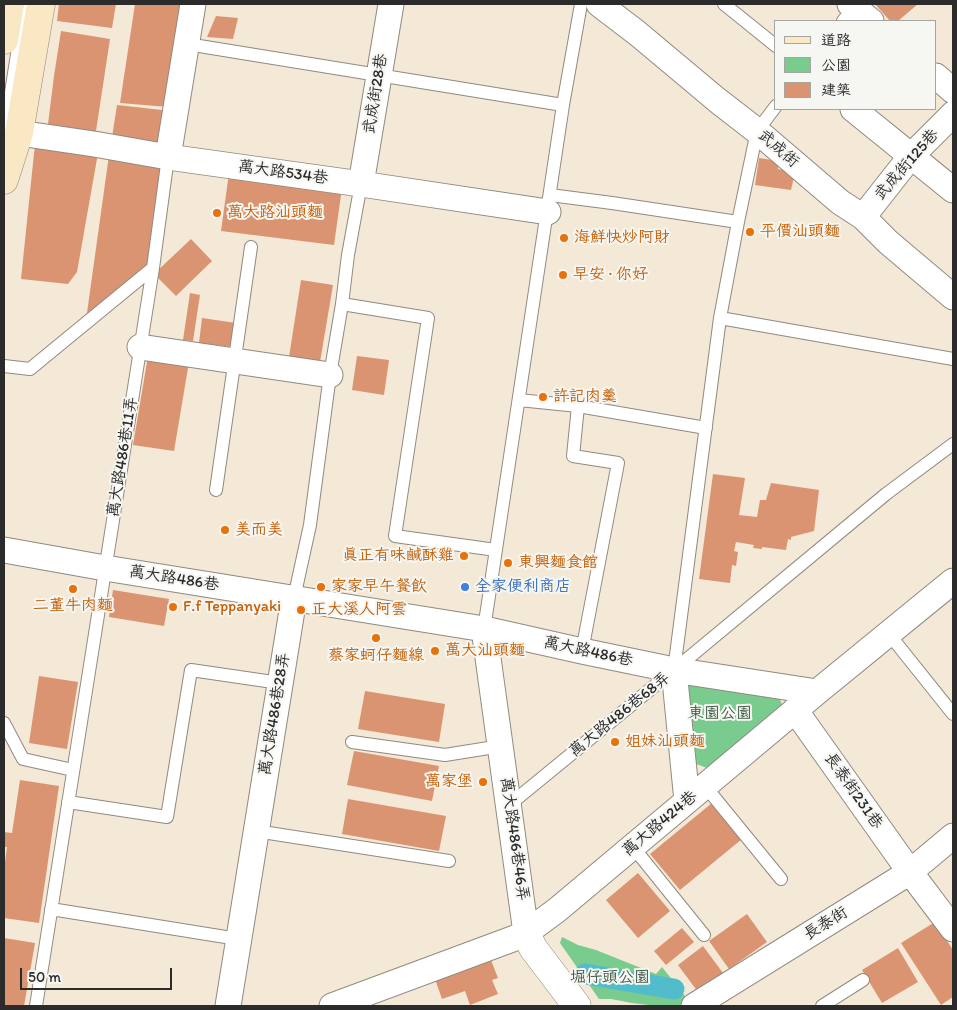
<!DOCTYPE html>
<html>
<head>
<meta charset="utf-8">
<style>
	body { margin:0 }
	#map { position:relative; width:957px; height:1010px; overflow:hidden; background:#f4e8d6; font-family:Itim,"LXGW WenKai TC",sans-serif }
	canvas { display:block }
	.frame { position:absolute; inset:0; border:5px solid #2b2b2b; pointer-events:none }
	.legend { position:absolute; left:774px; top:20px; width:162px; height:90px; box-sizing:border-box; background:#f6f6f2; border:1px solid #a5a5a2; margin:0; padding:6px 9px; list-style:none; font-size:15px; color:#2b2b2b }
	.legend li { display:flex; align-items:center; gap:10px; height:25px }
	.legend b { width:25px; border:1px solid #a5a5a2 }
	.scale { position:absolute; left:20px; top:968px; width:152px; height:22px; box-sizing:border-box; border:2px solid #2b2b2b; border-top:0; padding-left:6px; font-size:15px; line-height:18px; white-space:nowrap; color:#2b2b2b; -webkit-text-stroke:4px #f6f6f2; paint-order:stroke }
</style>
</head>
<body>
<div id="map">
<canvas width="957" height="1010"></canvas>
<div class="frame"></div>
<ul class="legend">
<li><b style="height:6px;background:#fae7c3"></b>道路</li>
<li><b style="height:14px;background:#79cc8e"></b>公園</li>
<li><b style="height:14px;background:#db9472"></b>建築</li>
</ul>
<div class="scale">50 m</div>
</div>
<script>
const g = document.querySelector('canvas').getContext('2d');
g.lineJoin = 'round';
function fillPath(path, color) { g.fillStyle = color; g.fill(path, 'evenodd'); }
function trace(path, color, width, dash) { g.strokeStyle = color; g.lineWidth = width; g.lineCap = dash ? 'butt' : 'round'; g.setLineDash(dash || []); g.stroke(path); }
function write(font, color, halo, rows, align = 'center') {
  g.font = font + ' Itim,"LXGW WenKai TC",sans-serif'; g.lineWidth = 4; g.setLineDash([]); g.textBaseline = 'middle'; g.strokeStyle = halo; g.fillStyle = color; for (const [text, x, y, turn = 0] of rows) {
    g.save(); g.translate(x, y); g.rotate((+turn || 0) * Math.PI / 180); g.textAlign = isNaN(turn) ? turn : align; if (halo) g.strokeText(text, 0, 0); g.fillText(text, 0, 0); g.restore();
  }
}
fillPath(new Path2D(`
	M693,675L776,689L783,707L707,768L691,762L680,687Z
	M562,937L578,945L596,950L656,974L662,967L689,1001L681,1006H657L632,1003L611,999H599L560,943Z`), '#79cc8e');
trace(new Path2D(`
	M585,974L674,989`), '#51bdcc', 21);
fillPath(new Path2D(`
	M59,4H116L112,28L57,21Z
	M135,4H185L168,107L120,103Z
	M875,4H918L898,21H890Z
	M216,16L238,18L233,39L207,37Z
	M61,31L110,39L94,144L47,137L48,124L54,76Z
	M117,105L171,111L165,143L112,137Z
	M35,144L98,153L77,272L68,284L21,279Z
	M109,155L168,157L153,268L86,320Z
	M759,158L779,161L778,169L795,172L791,190L755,185Z
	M229,173L342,188L334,245L221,231Z
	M191,239L212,261L176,296L154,274Z
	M301,280L333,285L320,362L289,357Z
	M190,293L200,295L193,341L183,340Z
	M202,318L236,323L233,347L199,343Z
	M148,356L189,362L174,451L133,445Z
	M357,356L389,360L384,395L352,390Z
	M713,474L745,478L739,515L757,517L760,500H766L771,483L819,490L814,531L791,537V540L788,539L786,550L762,547V549L753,548L754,545L736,542L734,551L738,552L736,566L732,565L730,583L699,579Z
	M113,590L169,599L164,626L109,617Z
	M39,676L78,682L67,749L29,743Z
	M365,691L445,704L439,742L358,729Z
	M354,751L439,766L432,801L347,785Z
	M20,780L59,786L39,923L4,918V861L5,862L7,847H4V832L12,833Z
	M348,799L446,816L439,851L342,834Z
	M712,803L742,839L680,890L650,854Z
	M638,873L670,911L638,938L606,900Z
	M747,914L767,942L729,969L709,941Z
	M935,922L953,950V997L941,1005L901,943Z
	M682,928L694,942L666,965L654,951Z
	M4,938L35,943L24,1006H4Z
	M703,946L723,973L698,992L678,965Z
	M898,948L918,982L882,1003L862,970Z
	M489,955L498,978L492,980L498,994L470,1005L465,991L442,999L434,976Z`), '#db9472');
const service = new Path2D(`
	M724,4L776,46
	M843,21L854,7
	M187,44L563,105
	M5,145L6,124L25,4
	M550,195L612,203L738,222
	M342,304L428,318L395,536L496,550
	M720,318L953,359
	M4,366L30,369L153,268
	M519,400L578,406L706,428
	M578,406L573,456L618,463L582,651
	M216,490L251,247
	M294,598L310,525L330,375L342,304L348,255L361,184
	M484,629L563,105L581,4
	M889,634L953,714
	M674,670L720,318L738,222L757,131L776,106
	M4,723L23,759L73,770
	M352,742L445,755L501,746
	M705,786L781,879
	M68,802L167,817L191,670L280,683
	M509,805L674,670L886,494L953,444
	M256,831L449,861
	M633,847L704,935
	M51,909L238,939
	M36,1006L153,268L168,157
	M822,1006L863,980`);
const minor = new Path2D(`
	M599,4L637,33L717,100L757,131L840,202L863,217L888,242L953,297
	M850,4L871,21
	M936,76L953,91
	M853,109L953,190
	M19,133L94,144L168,157L361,184L548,212
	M168,157L193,4
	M361,184L391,4
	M863,217L911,156L953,114
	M140,347L330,375
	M4,550L105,568L484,629L582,651L674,670L817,692
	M484,629L526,933
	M674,670L687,801
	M795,710L910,872L953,929
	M228,1006L294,598
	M332,1006L515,938L526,933L557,910L817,692L953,581
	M694,1006L910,872L953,836`);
const tertiary = new Path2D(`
	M526,933L533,948L577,1006`);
const secondary = new Path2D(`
	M4,40L10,4
	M4,180L19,133L41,4`);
trace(service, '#908a80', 14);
trace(minor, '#908a80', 27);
trace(tertiary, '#908a80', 29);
trace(secondary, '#908a80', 29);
trace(service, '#fff', 12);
trace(minor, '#fff', 25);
trace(tertiary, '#fff', 28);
trace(secondary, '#fae7c3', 28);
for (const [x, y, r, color] of [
	[217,213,5,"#e8710a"],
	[750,232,5,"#e8710a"],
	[564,238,5,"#e8710a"],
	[563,275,5,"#e8710a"],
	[543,397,5,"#e8710a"],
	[225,530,5,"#e8710a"],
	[464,556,5,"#e8710a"],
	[508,563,5,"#e8710a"],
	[321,587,5,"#e8710a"],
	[465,587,5,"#3f7fe0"],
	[73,589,5,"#e8710a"],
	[173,607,5,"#e8710a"],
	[301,610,5,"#e8710a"],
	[376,638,5,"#e8710a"],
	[435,651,5,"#e8710a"],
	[615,742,5,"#e8710a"],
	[483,782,5,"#e8710a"]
]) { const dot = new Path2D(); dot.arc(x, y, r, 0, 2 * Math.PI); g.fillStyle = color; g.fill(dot); trace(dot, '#f6f6f2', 2); }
write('16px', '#2b2b2b', '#f6f6f2', [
	["武成街28巷",376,94,-81],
	["武成街",778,149,41],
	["武成街125巷",907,165,-49],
	["萬大路534巷",283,173,8],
	["萬大路486巷11弄",123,457,-81],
	["萬大路486巷",174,579,9],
	["萬大路486巷",588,652,12],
	["萬大路486巷28弄",275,714,-81],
	["萬大路486巷68弄",620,715,-39],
	["長泰街231巷",853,791,55],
	["萬大路424巷",660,824,-40],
	["萬大路486巷46弄",514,839,82],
	["長泰街",826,924,-32]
]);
write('16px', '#c56008', '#f6f6f2', [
	["萬大路汕頭麵",227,213],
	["平價汕頭麵",760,232],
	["海鮮快炒阿財",574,238],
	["早安 · 你好",573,275],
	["許記肉羹",553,397],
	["美而美",235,530],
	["真正有味鹹酥雞",454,556,"right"],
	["東興麵食館",518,563],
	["家家早午餐飲",331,587],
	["二董牛肉麵",73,606,"center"],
	["F.f Teppanyaki",183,607],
	["正大溪人阿雲",311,610],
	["萬大汕頭麵",445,651],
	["蔡家蚵仔麵線",376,656,"center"],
	["姐妹汕頭麵",625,742],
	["萬家堡",473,782,"right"]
], 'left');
write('16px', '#366cbe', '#f6f6f2', [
	["全家便利商店",475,587]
], 'left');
write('16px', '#425b49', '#f6f6f2', [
	["東園公園",720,714],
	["堀仔頭公園",610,978]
]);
</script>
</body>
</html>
